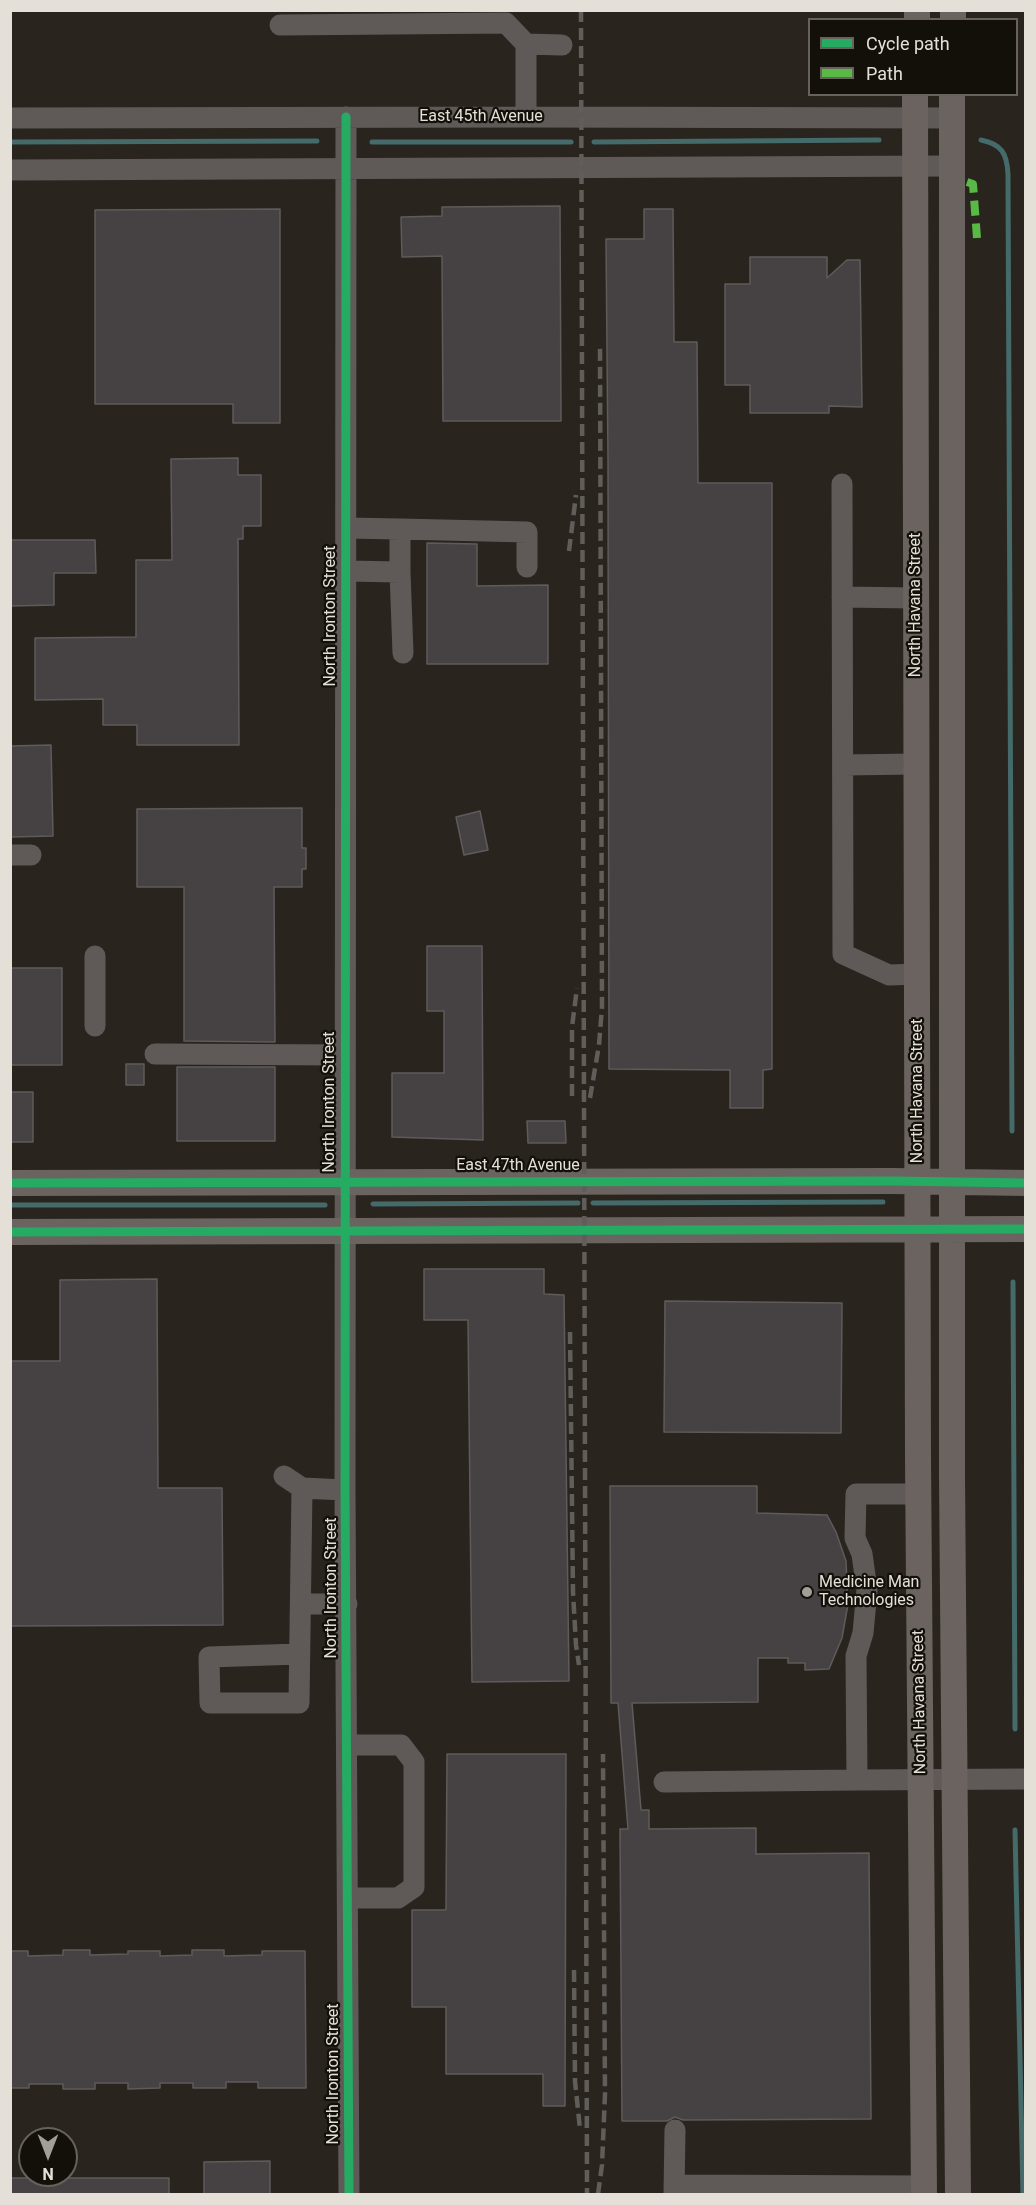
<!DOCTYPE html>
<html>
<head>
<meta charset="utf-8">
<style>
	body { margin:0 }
	#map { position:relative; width:1036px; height:2205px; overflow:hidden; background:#29251e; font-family:Roboto,sans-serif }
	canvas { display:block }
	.frame { position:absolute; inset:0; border:12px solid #e4e0d8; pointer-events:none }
	.legend { position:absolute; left:808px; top:18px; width:210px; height:78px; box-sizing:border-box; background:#13100a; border:2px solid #67635c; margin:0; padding:8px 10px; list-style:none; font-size:18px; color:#e4e0d8 }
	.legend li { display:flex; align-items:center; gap:12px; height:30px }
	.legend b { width:30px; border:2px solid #67635c }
	.north { position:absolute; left:18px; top:2127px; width:60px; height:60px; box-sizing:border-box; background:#13100a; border:2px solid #67635c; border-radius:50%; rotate:180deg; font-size:16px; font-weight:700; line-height:24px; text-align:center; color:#e4e0d8 }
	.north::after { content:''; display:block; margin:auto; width:21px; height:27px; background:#a39f97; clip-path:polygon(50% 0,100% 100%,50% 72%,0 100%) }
</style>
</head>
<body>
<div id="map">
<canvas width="1036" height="2205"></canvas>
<div class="frame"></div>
<ul class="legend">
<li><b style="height:8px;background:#26ab63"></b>Cycle path</li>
<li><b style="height:8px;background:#58b947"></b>Path</li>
</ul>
<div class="north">N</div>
</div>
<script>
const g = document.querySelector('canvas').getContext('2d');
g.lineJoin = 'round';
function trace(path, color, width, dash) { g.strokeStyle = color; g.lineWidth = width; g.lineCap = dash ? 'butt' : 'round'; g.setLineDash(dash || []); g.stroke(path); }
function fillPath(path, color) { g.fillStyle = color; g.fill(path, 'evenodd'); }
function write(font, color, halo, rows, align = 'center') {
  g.font = font + ' Roboto,sans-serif'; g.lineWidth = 4.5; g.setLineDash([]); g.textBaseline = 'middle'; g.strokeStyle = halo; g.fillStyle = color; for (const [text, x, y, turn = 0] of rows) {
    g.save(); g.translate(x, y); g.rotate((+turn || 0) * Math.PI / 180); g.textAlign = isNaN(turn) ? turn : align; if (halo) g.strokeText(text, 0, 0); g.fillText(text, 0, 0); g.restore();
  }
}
trace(new Path2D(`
	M981,140C1002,144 1007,154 1008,174L1012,1131
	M10,142L317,141
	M372,142H571
	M594,142L879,140
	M593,1203L883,1202
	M373,1204L578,1203
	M10,1205H325
	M1013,1282L1015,1729
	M1015,1830L1023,2194`), '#446a6a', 5);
const building = new Path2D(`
	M560,206L561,421H443L442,256L402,257L401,217L442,216V207Z
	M280,209V423H233V404H95V210Z
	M644,209H673L674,342H697L698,483H772V1069L763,1070V1108H730V1070L609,1069L608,460L606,239H644Z
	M750,257H827V278L847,260H860L862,407L829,406V413H750V385H725V284H750Z
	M238,458V475H261V526H243V539H238L239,745H137V725H103V699L35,700V638L136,637V560H172L171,459Z
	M10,540H95L96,573H54V605L10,606Z
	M427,543L477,544V586L548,585V664H427Z
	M51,745L53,836L10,837V746Z
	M302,808V848H306V869H302V887H274L275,1042L184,1041V887H137V809Z
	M480,811L488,850L464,855L456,817Z
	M427,946H482L483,1140L392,1137V1073H444V1011H427Z
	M10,968H62V1065H10Z
	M126,1064H144V1085H126Z
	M177,1067H275V1141H177Z
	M10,1092H33V1142H10Z
	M527,1121H565L566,1143H528Z
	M424,1269H544V1294L564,1295L569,1681L472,1682L468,1320H424Z
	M157,1279L158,1488H222L223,1625L10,1626V1361H60V1280Z
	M665,1301L842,1303L841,1433L664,1432Z
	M610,1486H757V1513L827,1515L836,1532L846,1561L848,1604L842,1638L829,1669L805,1670V1663H788V1658H758V1702L632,1703L641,1810H649V1829L756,1828V1854L869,1853L871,2119L683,2120L675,2117L667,2121H622L620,1829H628L618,1703H611Z
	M447,1754H566L565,2106H543V2074H446V2007H412V1910H446Z
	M63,1950H90V1955L128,1954V1951H160V1956L192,1955V1950H224V1956L262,1955V1951H305L306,2088H258V2082H226V2088H193V2083H160V2088L128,2089V2083H95V2089H63V2084H29V2088H10V1951H28V1956L63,1955Z
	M270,2161V2194H204V2162Z
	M10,2178H169V2194H10Z`);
fillPath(building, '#464143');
trace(building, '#5f5b5b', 1.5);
trace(new Path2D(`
	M280,25L506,23L526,44L562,45
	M526,44V117
	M346,117L345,1490L349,2194
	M10,118L526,117L951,118
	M10,170L951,166
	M842,484L843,954L889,975L918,974
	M346,528L400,529
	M346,571L400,572L403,653
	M400,572V529L527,532V567
	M842,597L916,598
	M843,765L917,764
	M10,855H31
	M95,956V1026
	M155,1054L345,1055
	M284,1476L302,1488L345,1490
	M302,1604H347
	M299,1654L209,1657L210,1703H299L302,1488
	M347,1745H401L414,1762V1887L398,1898H348
	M857,1780L1026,1779
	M664,1782L857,1780L856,1656L863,1633L867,1590L862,1554L855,1538L856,1494H918
	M674,2185L924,2186
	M674,2194L675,2130`), '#5f5a58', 21);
trace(new Path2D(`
	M917,20V10
	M953,20V10
	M915,94L918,1459L924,2194
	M952,94V1477L958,2194
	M10,1183L892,1181L1026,1183
	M10,1232L1026,1229`), '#6a635f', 26);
trace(new Path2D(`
	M581,10L587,2194
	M569,551L576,495
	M572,1096V1027L577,988
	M590,1098L599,1045L602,1007L600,343
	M570,1332L573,1592L576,1645L579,1665
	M574,1970L575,2081L580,2129
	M598,2194L602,2165L605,2094L603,1754`), '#605d5a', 4.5, [12, 6]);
trace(new Path2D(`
	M967,182L973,184L977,238`), '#58b947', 8, [15, 8]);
trace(new Path2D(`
	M346,117L345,1490L349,2194
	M10,1183L892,1181L1026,1183
	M10,1232L1026,1229`), '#26ab63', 9);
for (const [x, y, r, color] of [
	[807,1592,6,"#a39f97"]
]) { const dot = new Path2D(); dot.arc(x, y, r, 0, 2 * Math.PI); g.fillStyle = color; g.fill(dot); trace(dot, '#13100a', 2); }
write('16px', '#e4e0d8', '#13100a', [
	["East 45th Avenue",481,117],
	["North Havana Street",916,605,-90],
	["North Ironton Street",331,616,-90],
	["North Havana Street",918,1091,-90],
	["North Ironton Street",330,1102,-90],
	["East 47th Avenue",518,1166],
	["North Ironton Street",332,1588,-90],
	["North Havana Street",920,1702,-91],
	["North Ironton Street",334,2074,-90]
]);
write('16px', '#e4e0d8', '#13100a', [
	["Medicine Man",819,1583],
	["Technologies",819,1601]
], 'left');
</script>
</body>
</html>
